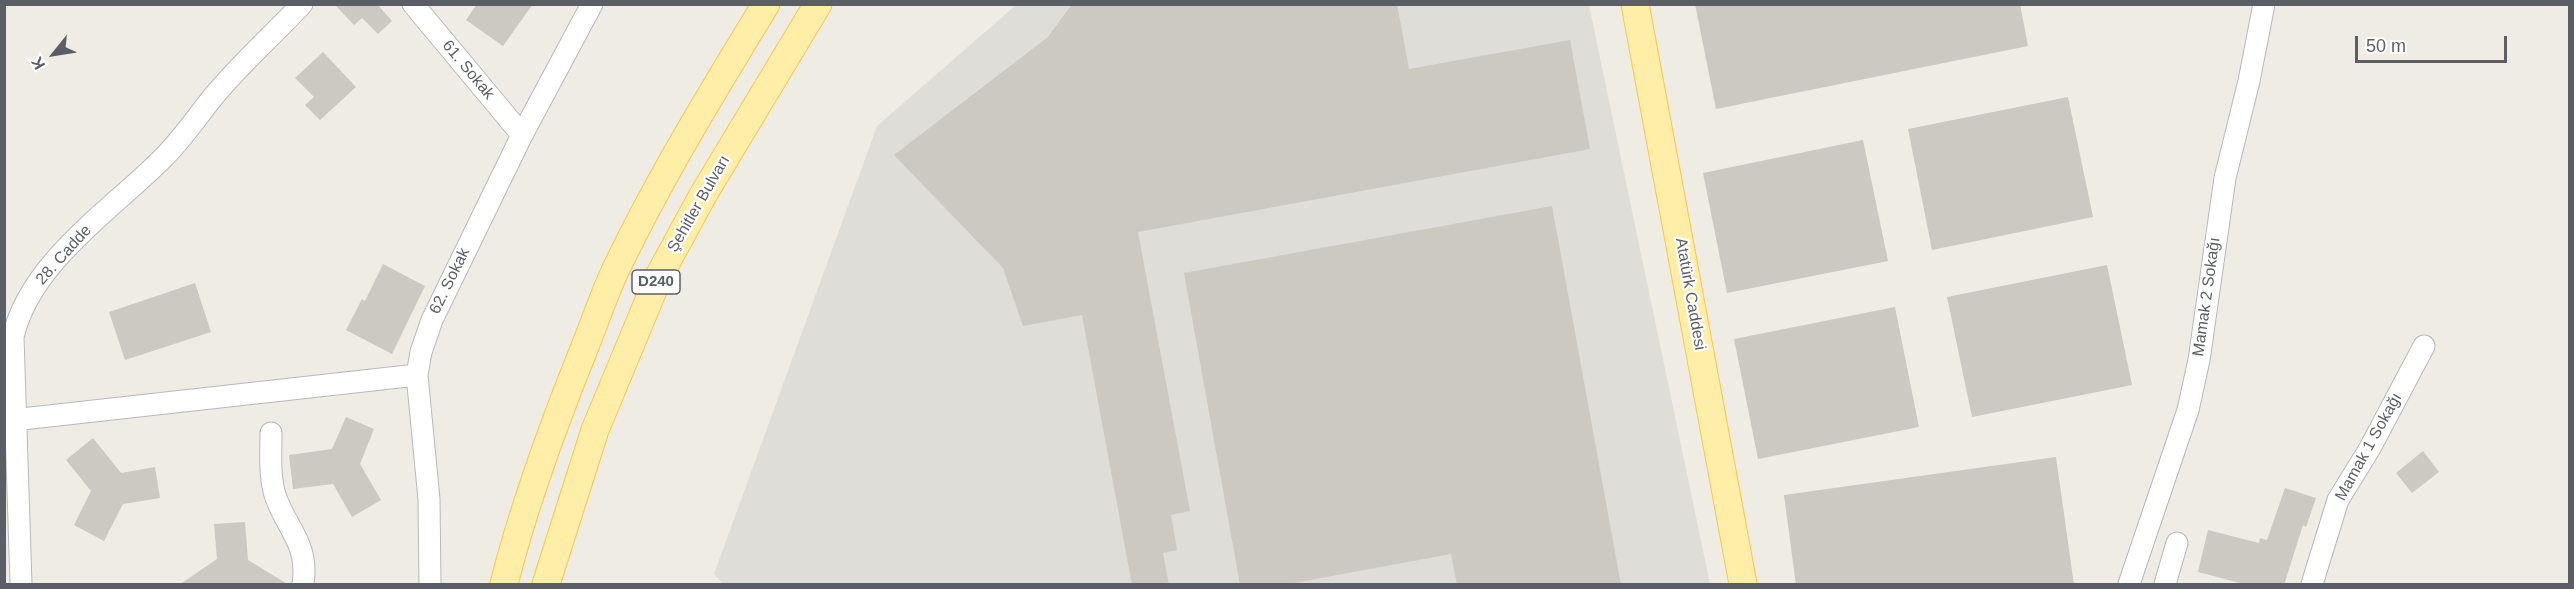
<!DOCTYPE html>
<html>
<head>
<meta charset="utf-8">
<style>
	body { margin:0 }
	#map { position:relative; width:2574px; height:589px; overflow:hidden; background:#efece3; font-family:Arial,sans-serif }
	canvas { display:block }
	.frame { position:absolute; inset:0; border:6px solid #5b5f65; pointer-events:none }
	.north { position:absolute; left:24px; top:24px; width:60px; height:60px; -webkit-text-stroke:4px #fff; paint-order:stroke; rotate:240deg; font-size:16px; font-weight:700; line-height:24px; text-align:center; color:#5b5f65 }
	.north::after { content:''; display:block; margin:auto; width:21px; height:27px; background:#5b5f65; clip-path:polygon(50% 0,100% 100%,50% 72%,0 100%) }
	.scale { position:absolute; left:2355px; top:36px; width:152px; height:27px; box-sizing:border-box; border:3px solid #5b5f65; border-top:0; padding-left:8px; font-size:18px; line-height:21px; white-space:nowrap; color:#5b5f65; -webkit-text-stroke:4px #fff; paint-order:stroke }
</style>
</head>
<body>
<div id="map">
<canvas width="2574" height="589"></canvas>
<div class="frame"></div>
<div class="north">K</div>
<div class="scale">50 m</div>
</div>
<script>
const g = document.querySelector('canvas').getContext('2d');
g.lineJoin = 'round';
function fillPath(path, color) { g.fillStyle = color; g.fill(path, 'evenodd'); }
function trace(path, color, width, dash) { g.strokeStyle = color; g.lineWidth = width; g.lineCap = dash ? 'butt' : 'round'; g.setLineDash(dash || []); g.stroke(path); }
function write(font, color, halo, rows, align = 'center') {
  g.font = font + ' Arial,sans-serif'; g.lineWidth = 4.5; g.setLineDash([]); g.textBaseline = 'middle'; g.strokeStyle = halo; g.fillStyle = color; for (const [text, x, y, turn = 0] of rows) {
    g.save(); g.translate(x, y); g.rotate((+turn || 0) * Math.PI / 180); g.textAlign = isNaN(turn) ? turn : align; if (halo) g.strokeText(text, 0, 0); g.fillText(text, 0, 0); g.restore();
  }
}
fillPath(new Path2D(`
	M1016,5H1589L1710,584H723L714,574L877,126Z`), '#dfddd7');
fillPath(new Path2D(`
	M334,4H377L392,21L378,34L362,18L354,25Z
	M477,4H533L503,46L466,20Z
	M1072,4H1397L1409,69L1570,40L1590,149L1138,232L1190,511L1171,515L1177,550L1163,553L1169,585H1132L1082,315L1023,326L1003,268L894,155L1048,37Z
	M1695,4H2020L2028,46L1716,109Z
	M323,52L356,87L320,120L305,105L314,97L295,78Z
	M2068,97L2093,217L1932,250L1908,129Z
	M1863,140L1888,261L1727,293L1703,173Z
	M1552,206L1621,585H1457L1451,554L1283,585H1240L1184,273Z
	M383,264L425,286L392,354L346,330L362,299L365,301Z
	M2107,265L2132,385L1972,417L1947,297Z
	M195,283L211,332L125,360L109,312Z
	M1895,307L1919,427L1758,459L1734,339Z
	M346,417L374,429L360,464L381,500L352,517L333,484L293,489L289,455L332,449Z
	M93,438L121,473L155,467L160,498L123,504L104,541L74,525L91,491L66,460Z
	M2423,451L2439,472L2412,493L2396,473Z
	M2056,457L2074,585H1796L1784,495Z
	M2285,488L2316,498L2306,527L2303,525L2284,585H2248L2198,572L2208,530L2259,543L2260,538L2267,540Z
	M245,522L248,560L289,585H179L217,559L214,524Z`), '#ccc8c2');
const minor = new Path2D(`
	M413,4L522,135
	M4,421L417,375
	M271,433C271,454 269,478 276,498C288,530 309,545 303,584
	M21,584L13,337C30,262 112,210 164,157C182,139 197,117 213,97C240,64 273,35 302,4
	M430,584L429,499L417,375L421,352L432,320L522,135L592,4
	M2129,584L2188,410L2199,360L2225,178L2249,81L2264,4
	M2165,584L2177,543
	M2312,584L2338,500L2370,448L2424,346`);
const major = new Path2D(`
	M1635,4L1743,584
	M504,584C524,504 553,426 584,349C595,322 604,294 616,269C660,177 713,91 766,4
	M546,584L595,430L659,276L703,195L818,4`);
trace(minor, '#b5b9be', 23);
trace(major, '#fbc64f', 29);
trace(minor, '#fff', 21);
trace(major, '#ffeea7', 27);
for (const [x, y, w] of [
	[656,282,48]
]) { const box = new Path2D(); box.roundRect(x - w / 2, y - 12, w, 24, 4.5); g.fillStyle = '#fff'; g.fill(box); trace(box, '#5b5f65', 1.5); }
write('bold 15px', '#5b5f65', null, [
	["D240",656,282]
]);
write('16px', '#5b5f65', '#fff', [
	["61. Sokak",468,70,50],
	["Şehitler Bulvarı",699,204,-60],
	["28. Cadde",64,255,-48],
	["62. Sokak",450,281,-64],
	["Atatürk Caddesi",1690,294,80],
	["Mamak 2 Sokağı",2207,297,-82],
	["Mamak 1 Sokağı",2369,447,-61]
]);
</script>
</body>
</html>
